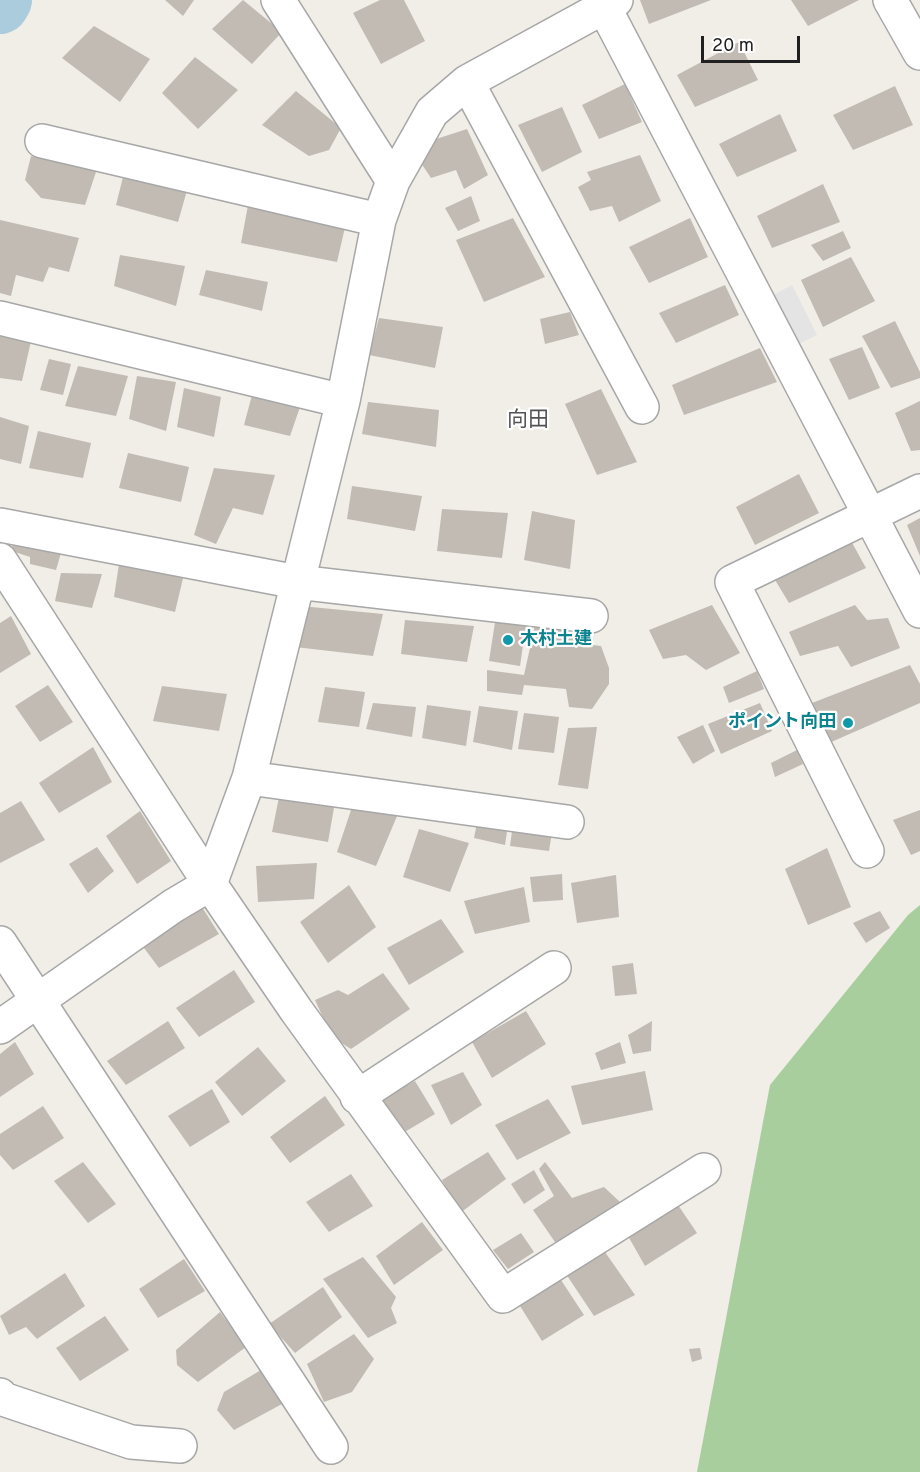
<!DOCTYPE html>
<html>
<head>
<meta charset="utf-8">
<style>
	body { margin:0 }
	#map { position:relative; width:920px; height:1472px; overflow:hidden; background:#f0eee7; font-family:Overpass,sans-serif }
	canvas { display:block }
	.scale { position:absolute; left:701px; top:36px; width:99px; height:27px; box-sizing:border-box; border:3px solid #202020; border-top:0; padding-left:8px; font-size:18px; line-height:21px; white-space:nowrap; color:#202020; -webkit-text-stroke:4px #fff; paint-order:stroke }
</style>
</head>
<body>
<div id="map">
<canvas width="920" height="1472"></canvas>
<div class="scale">20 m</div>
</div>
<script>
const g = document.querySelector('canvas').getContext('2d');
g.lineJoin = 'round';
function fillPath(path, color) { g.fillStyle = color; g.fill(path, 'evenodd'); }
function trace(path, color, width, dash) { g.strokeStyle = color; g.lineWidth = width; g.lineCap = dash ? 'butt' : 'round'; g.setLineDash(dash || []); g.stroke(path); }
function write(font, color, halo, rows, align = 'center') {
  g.font = font + ' Overpass,"Noto Sans JP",sans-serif'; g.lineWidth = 4.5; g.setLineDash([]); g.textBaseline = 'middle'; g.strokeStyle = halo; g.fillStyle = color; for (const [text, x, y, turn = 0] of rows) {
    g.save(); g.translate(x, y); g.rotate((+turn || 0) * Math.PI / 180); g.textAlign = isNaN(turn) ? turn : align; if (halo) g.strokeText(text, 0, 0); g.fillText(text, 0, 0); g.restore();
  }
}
fillPath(new Path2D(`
	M920,905V1472H697L770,1085L908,915Z`), '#a8ce9e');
fillPath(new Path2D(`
	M792,285L817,335L797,345L771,296Z`), '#e4e4e4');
trace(new Path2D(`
	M0,5L3,0`), '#aaccdc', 58);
fillPath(new Path2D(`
	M165,0H194L183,16Z
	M243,0L282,32L252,64L212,29Z
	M380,0H404L425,41L381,64L353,13Z
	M640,0H711L649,24Z
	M791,0H859L808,26Z
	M94,26L150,59L120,102L62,58Z
	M739,42L758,80L695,107L677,75Z
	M195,57L238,90L198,129L162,93Z
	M625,84L642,122L599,139L582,105Z
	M895,86L913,125L853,150L833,115Z
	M296,91L341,128L329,150L309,156L262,125Z
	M562,107L582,152L542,172L518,125Z
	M780,114L797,151L737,177L719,144Z
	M467,129L488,175L464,189L456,170L431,178L417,157L427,142Z
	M640,155L661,201L619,222L612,206L590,211L578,187L591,180L587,172Z
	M31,156L97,169L85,205L41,198L25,180Z
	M124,173L188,187L178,222L116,205Z
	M823,184L840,222L772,248L757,216Z
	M471,196L480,221L458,231L445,208Z
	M249,200L346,223L337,262L241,243Z
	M513,218L545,277L484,302L456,240Z
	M690,218L708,257L649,283L629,247Z
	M0,220L79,238L69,272L49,267L43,282L16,275L11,296L0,293Z
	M843,231L851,248L823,261L811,245Z
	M120,255L185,266L176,306L114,286Z
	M851,257L875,301L823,327L801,280Z
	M206,270L268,282L262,311L199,295Z
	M725,285L739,315L676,343L659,313Z
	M570,312L579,335L545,344L540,319Z
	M379,318L443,327L435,368L369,355Z
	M895,321L920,372V378L891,388L862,336Z
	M0,334L31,341L22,381L0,378Z
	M862,347L880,388L849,400L829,359Z
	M760,348L777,382L684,415L672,385Z
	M49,359L71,364L63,395L40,390Z
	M78,366L128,376L116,416L65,406Z
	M137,376L176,382L166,431L129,419Z
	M184,388L221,397L214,437L177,427Z
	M601,389L637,462L597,475L565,404Z
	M252,395L300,407L290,436L244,425Z
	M920,401V450L911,451L895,413Z
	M368,402L439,410L436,447L362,434Z
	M0,417L29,426L21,464L0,459Z
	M38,431L91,443L83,478L29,468Z
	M128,453L189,467L181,502L119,488Z
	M214,468L275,475L263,515L233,508L216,544L194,535Z
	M799,474L819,513L755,545L736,507Z
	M352,486L422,496L415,531L347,519Z
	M442,509L508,513L502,558L437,551Z
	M532,511L575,520L570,569L524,560Z
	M920,518V556L907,525Z
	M13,535L64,543L56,570L30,564V557L12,551Z
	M850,539L866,568L789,603L772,575Z
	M119,564L184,574L175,612L114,597Z
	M61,573L102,574L92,608L55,601Z
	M712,605L740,653L706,670L686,655L663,659L649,630Z
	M855,605L867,620L888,618L900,648L851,667L838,646L800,656L789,632Z
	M301,606L383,614L373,656L295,647Z
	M11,616L31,654L0,673V623Z
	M496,616L527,618L520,666L489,661Z
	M537,616L576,624V643L601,646L609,668V684L592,709L569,707L566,689L524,685L522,695L487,691V670L524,675Z
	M405,620L474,626L467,662L401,654Z
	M910,665L920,684V703L829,743L812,703Z
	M757,671L764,689L729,703L723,687Z
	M48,685L73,722L40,742L15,706Z
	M162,686L227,694L219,731L153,721Z
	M325,687L365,692L359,727L318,722Z
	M373,703L416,707L412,737L366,729Z
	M760,703L772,731L721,754L708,724Z
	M427,705L471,711L466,746L422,738Z
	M479,706L518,711L512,750L473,742Z
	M524,713L559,717L554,753L518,749Z
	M703,725L715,751L693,764L677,737Z
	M597,727L588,789L558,785L568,728Z
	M93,747L112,782L59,813L39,783Z
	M797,750L803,764L775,777L771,763Z
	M280,792L335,802L328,842L272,832Z
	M21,801L45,840L0,863V813Z
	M354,801L400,809L376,866L337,852Z
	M920,810V851L911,855L893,820Z
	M140,811L171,861L137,884L106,836Z
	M478,818L508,825L505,845L474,838Z
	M513,824L553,826L549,851L510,846Z
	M419,829L469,843L450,892L403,877Z
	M97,847L114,871L88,893L69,864Z
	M827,848L851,907L808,925L785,869Z
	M317,863L314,899L258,902L256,866Z
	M562,874L563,900L533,902L530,877Z
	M616,875L619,917L577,923L571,883Z
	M349,885L376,927L328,963L300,922Z
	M524,887L530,922L475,934L464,901Z
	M202,907L219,934L159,968L141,944Z
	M880,911L890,928L866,943L853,923Z
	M441,919L464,952L409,985L387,948Z
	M633,963L637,994L615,996L612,966Z
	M234,970L255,1002L199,1037L176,1008Z
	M383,973L410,1009L351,1049L332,1037L315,1000L338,990L348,995Z
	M526,1011L546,1044L492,1078L472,1042Z
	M168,1021L185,1048L126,1085L107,1061Z
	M652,1021L651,1051L633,1054L628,1035Z
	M15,1042L34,1074L0,1097V1054Z
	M620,1042L626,1063L601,1070L595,1053Z
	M258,1047L286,1081L242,1116L215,1082Z
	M645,1071L653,1110L582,1125L571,1086Z
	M463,1072L482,1105L451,1125L431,1085Z
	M415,1081L435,1114L403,1133L381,1099Z
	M212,1089L230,1122L190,1147L168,1116Z
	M325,1096L345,1125L290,1163L270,1137Z
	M548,1099L571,1133L517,1160L495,1125Z
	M43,1106L64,1138L13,1170L0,1155V1134Z
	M488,1152L506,1179L460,1213L442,1180Z
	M83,1162L116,1204L88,1223L54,1181Z
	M545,1162L572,1198L604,1187L620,1202L557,1245L533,1210L554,1196L539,1169Z
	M534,1170L545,1190L524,1204L511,1184Z
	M351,1174L373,1206L329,1232L306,1202Z
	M678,1205L697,1233L645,1266L628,1236Z
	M422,1222L443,1250L394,1285L376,1256Z
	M521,1233L534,1252L508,1269L493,1250Z
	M605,1252L635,1295L594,1316L566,1274Z
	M363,1257L396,1297L391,1308L397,1323L368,1338L323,1279Z
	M184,1259L205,1291L158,1318L139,1289Z
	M65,1273L85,1306L37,1339L26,1327L9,1335L0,1316Z
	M561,1280L584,1315L542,1341L520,1306Z
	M323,1287L342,1317L295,1353L269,1324Z
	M220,1312L246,1347L198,1382L177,1365L176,1350Z
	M105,1316L129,1350L80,1381L56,1348Z
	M354,1334L374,1359L352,1392L324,1402L307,1364Z
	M700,1348L702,1359L692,1362L689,1349Z
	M261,1370L282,1404L234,1430L217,1410L224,1392Z`), '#c1bbb4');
const minor = new Path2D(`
	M278,0L393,181
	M616,0L604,7L920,611
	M890,0L920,53
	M467,82L642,407
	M42,141L379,220
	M0,318L343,401
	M0,525L297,582L591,616
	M0,560L210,884L296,1010L503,1296L704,1170
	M249,778L567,822
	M867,851L732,582L920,491
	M0,943L331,1447
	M0,1027L173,906L210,884L249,778L343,401L379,220L393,181L432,112L467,82L604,7L600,0
	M357,1097L554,968
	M0,1395L3,1399L131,1442L180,1446`);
trace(minor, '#a7a7a7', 36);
trace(minor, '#fff', 33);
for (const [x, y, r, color] of [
	[508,640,6,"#0f9aa8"],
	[848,723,6,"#0f9aa8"]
]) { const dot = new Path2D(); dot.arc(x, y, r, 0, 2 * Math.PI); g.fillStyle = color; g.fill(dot); trace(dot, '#fff', 2); }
write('bold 18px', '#0d838f', '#fff', [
	["木村土建",520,640],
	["ポイント向田",836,723,"right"]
], 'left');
write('21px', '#535353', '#fff', [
	["向田",528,422]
]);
</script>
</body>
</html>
